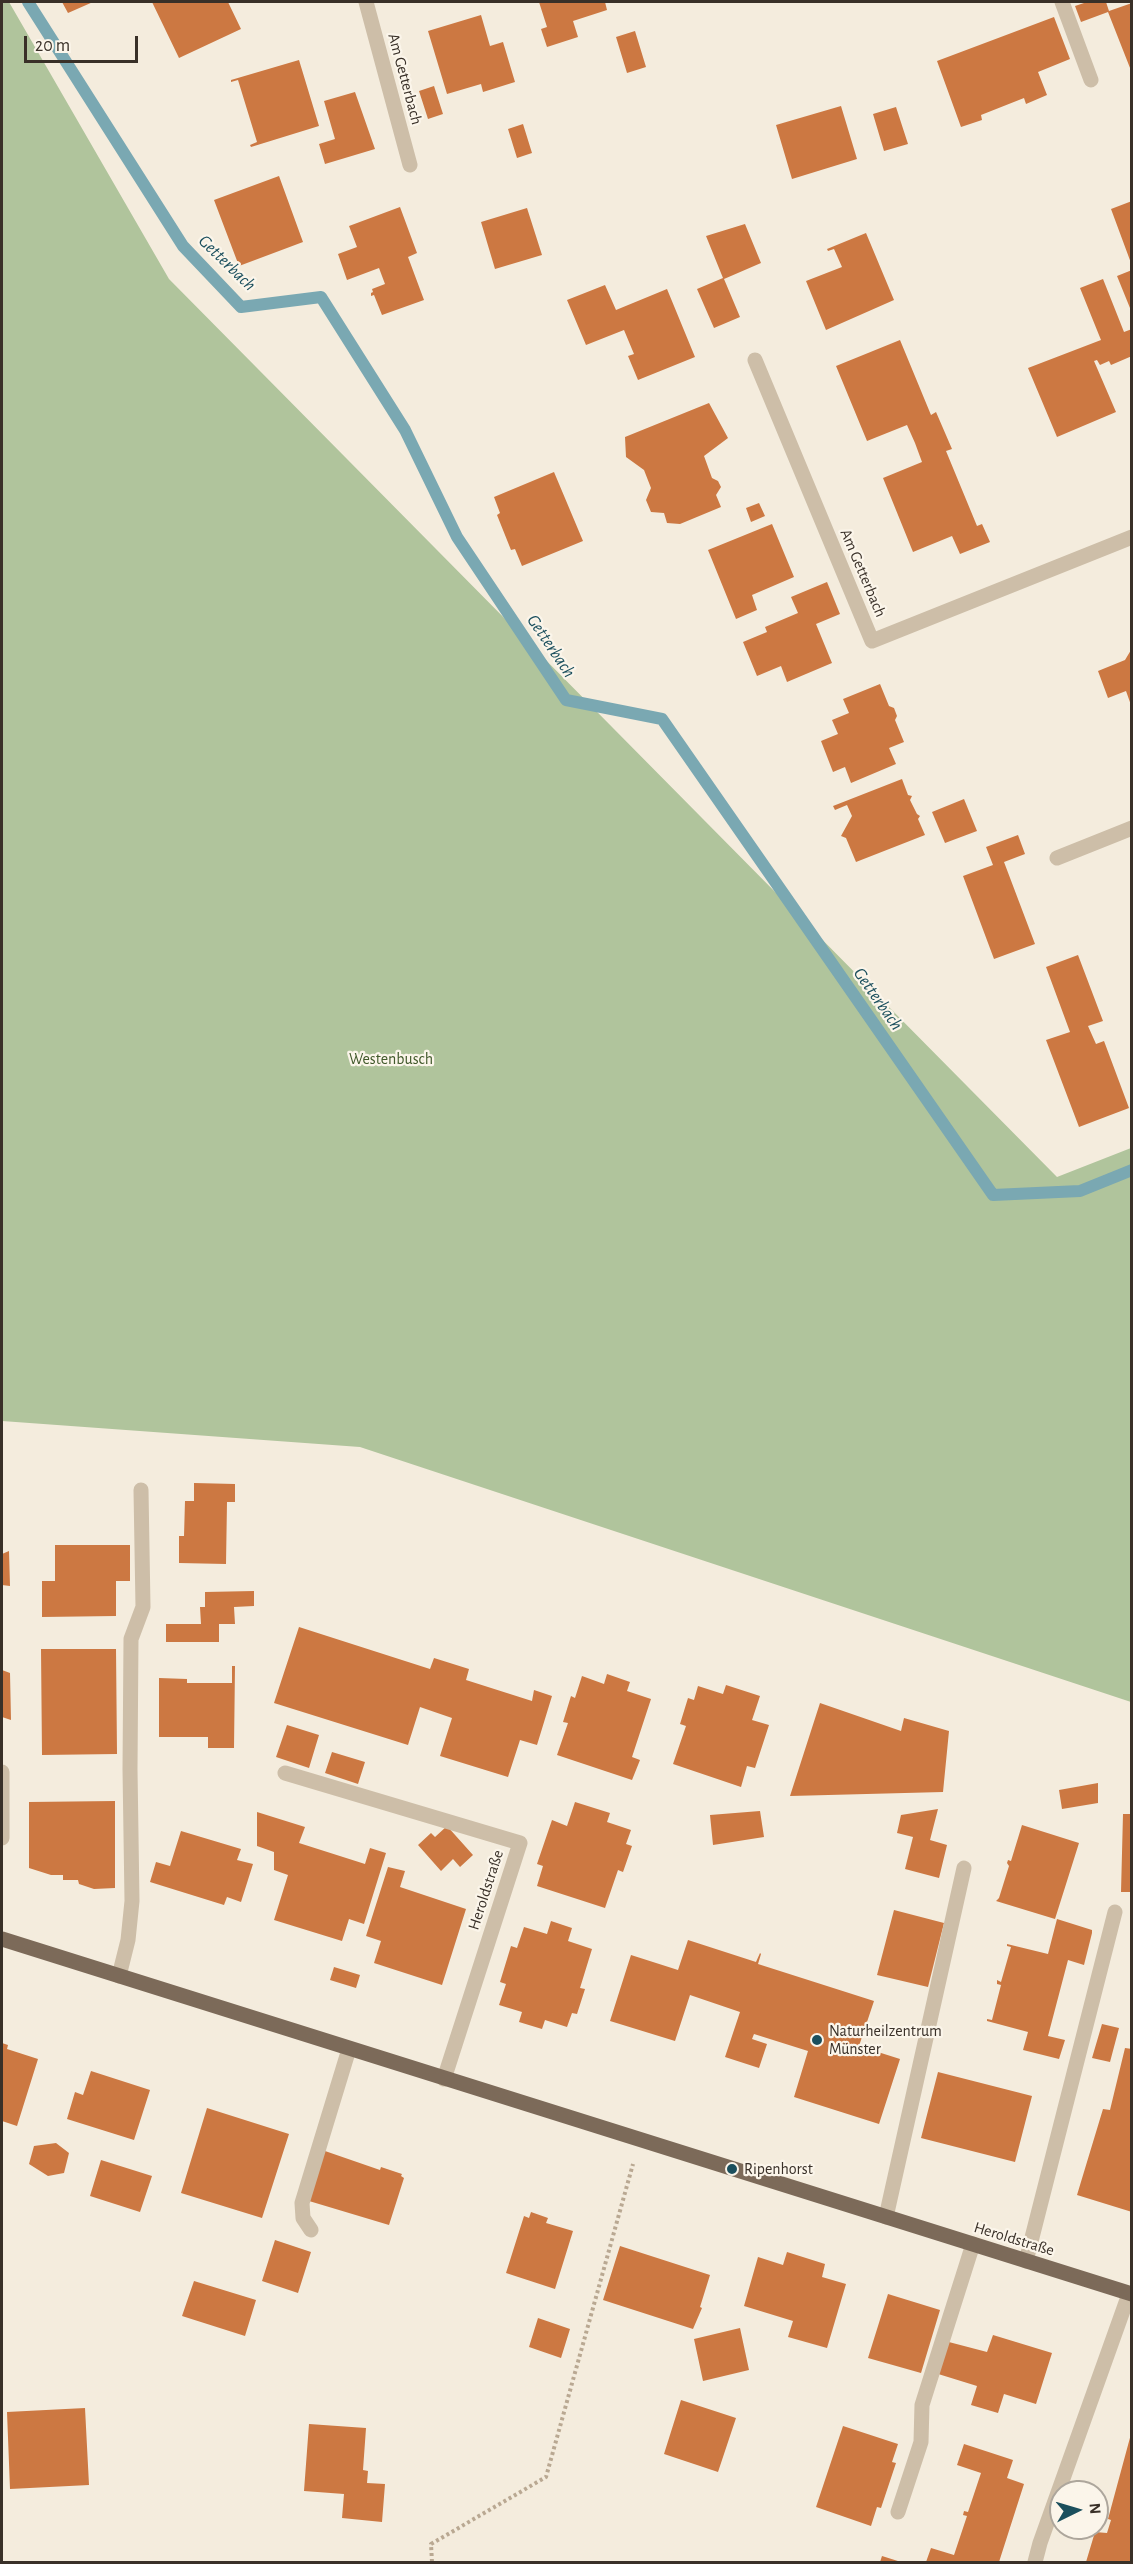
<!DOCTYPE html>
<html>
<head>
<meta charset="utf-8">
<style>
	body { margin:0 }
	#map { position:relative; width:1133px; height:2564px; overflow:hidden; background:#f4ecdd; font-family:"Alegreya Sans",sans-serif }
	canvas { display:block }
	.frame { position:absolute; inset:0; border:3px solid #393028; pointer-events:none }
	.north { position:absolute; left:1049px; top:2480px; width:60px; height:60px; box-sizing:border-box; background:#fbf5ea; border:2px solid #ada69c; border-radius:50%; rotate:85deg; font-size:16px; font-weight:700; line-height:24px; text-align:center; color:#393028 }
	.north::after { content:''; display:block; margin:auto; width:21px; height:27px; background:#1b4f5d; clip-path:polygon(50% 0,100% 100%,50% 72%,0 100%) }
	.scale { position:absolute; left:24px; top:36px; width:114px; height:27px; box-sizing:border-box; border:3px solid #393028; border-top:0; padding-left:8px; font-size:18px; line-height:21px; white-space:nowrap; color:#393028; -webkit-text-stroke:4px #fbf5ea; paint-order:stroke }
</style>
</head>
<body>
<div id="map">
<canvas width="1133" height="2564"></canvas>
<div class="frame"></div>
<div class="north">N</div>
<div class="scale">20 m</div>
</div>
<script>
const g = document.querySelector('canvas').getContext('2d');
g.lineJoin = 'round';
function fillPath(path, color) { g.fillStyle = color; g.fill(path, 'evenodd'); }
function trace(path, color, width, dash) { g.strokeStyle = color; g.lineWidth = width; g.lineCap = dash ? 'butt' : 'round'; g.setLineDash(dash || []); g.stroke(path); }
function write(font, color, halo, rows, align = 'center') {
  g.font = font + ' "Alegreya Sans",sans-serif'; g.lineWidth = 4.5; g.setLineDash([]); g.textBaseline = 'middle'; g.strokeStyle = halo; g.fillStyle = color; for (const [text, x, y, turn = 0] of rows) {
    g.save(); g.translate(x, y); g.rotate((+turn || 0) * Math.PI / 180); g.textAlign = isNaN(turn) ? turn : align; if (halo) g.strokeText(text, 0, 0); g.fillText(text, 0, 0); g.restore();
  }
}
fillPath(new Path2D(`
	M2,2H9L169,279L1057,1177L1131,1148V1702L360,1447L2,1421Z`), '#b0c49c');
trace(new Path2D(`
	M28,2L183,246L241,307L321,297L405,430L457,537L566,700L662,719L993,1195L1080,1191L1132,1170`), '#7aa8b2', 12);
fillPath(new Path2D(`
	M62,2H93L68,13Z
	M152,2H228L241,29L179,58Z
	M539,2H605L607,10L573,21L578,37L547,47L541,29L547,27Z
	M1087,2H1106L1109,11L1132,3V73L1108,12L1081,22L1075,6Z
	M481,15L490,46L503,42L515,82L483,92L481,84L447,94L428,31Z
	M1054,17L1070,59L1038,72L1047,95L1026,104L1024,98L981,115L982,120L961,127L937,61Z
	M635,31L646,67L627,73L616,37Z
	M299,60L319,126L251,147L250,145L257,142L238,80L231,82V80Z
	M434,86L443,114L428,119L419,91Z
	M355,92L375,149L325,164L319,144L335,139L324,101Z
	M841,106L857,159L792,179L776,125Z
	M896,107L908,144L884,151L873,114Z
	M523,124L532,153L517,158L508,129Z
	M279,176L303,242L239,266L214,200Z
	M1132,201V263H1131L1111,209Z
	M400,207L417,253L408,257L424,300L382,315L374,295L371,296V293L373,292L372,289L385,284L379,268L347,280L338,254L357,247L349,226Z
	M527,208L542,255L495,269L481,222Z
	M745,224L761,263L724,279L740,317L714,328L697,289L723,278L706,236Z
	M866,233L894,300L826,330L806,281L842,267L834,249L828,251L827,249Z
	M1132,270V307L1130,308L1117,276Z
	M1103,279L1124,332L1132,329V356L1111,365L1109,361L1100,365L1097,360L1094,361L1116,412L1057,437L1028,368L1101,340L1080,288Z
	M605,285L616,310L667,289L695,357L638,380L628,356L634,354L624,330L586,345L567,300Z
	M900,340L931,415L936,412L952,449L946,451L977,526L982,524L990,542L960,554L952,536L913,552L883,478L922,462L915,443L907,425L867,441L836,366Z
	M709,403L728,438L704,456L712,478L718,481L721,487L716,495L721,507L680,524L667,523L664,513L651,512L646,500L651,488L644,470L626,457L625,437Z
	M554,472L583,541L522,566L515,549L511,550L497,515L500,513L494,497Z
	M759,503L765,516L751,522L746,508Z
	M772,524L794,577L752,595L757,610L736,619L708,550Z
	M827,582L840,614L816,624L832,663L787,682L781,666L757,676L743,642L767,632L765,627L798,613L791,597Z
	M1131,650V705L1126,691L1108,698L1098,671L1125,660Z
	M880,684L889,706L894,708L897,716L895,720L904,742L889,748L896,764L851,783L845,767L833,772L821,741L838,734L832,720L849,713L843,699Z
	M902,779L908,795L912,796L910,800L917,814L920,816L918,819L925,835L856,862L846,838L841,836L852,816L847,805L835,810L833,806Z
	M964,799L977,831L945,843L932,812Z
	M1018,835L1025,854L1004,862L1035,944L994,959L963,876L993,865L986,847Z
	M1078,955L1103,1021L1088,1026L1096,1044L1104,1041L1129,1108L1079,1127L1046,1040L1070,1032L1046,967Z
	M194,1483L235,1484V1502H227L226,1564L179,1563V1536H184L185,1501H194Z
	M55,1545H130V1581H116V1616L42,1617V1581H55Z
	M9,1551L10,1586L2,1585V1554Z
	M254,1591V1606L234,1607L235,1624H219V1642H166V1624H201L200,1607H205V1592Z
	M299,1627L430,1669L434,1658L469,1669L466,1680L532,1701L534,1690L552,1696L537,1745L520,1740L508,1777L440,1756L452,1718L420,1707L408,1745L274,1703Z
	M41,1649H116L117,1754L42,1755Z
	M232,1666H235L234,1748H208V1737H159V1678L187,1679V1683H232Z
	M2,1670L10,1673L11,1720L2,1717Z
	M607,1674L630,1682L627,1691L651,1699L632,1757L640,1760L632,1780L557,1755L568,1723L563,1722L571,1696L575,1698L582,1676L604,1684Z
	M726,1685L760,1696L752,1720L769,1725L755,1768L747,1766L741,1787L673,1764L686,1726L680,1724L688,1698L694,1700L698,1686L723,1694Z
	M820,1703L901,1731L904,1718L949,1731L943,1792L790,1796Z
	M287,1725L319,1735L309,1768L276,1757Z
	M332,1752L365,1762L358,1784L325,1773Z
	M1098,1783V1803L1062,1809L1059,1790Z
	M115,1801V1888L94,1889L79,1884L78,1880H63V1875H51L29,1868V1802Z
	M575,1802L610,1813L607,1822L631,1830L626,1844L632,1846L623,1872L618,1870L605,1908L537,1886L543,1866L537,1864L552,1820L567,1826Z
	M938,1809L930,1840L947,1845L939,1878L905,1869L913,1837L897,1833L901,1815Z
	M760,1811L764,1837L713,1845L710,1815Z
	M257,1812L305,1827L299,1843L365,1864L370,1848L386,1853L364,1924L349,1919L342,1941L274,1920L288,1875L274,1870V1852L257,1846Z
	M1123,1814H1132V1892H1121Z
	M1022,1825L1079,1843L1055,1919L996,1901L999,1898L1009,1866L1007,1863L1008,1860L1011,1861Z
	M447,1826L473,1855L460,1867L453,1859L441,1871L418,1845L431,1833L435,1837Z
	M181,1831L241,1849L237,1860L253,1864L241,1902L227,1897L224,1905L150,1882L156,1862L170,1866Z
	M388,1867L405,1871L400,1887L466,1909L442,1985L374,1963L381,1941L366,1936Z
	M894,1910L944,1923L928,1987L877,1975Z
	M1057,1919L1092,1930V1933L1084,1965L1068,1960L1048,2036L1065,2040L1059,2059L1023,2050L1028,2032L987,2021V2019L992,2020L1001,1985L997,1984V1980L1001,1982L1011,1947L1007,1946V1944L1048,1954Z
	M551,1921L572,1928L568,1941L592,1949L580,1988L585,1989L577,2014L572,2013L567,2027L545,2020L542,2029L519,2022L522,2012L499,2005L506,1984L500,1982L511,1946L517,1948L524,1927L547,1934Z
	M688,1940L756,1962L760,1953L761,1954L758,1964L874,2001L859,2046L900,2059L879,2124L794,2097L808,2051L754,2034L752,2039L767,2044L759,2068L725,2057L740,2012L690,1995L675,2041L610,2021L631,1955L678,1970Z
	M334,1967L360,1975L356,1988L330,1980Z
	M1102,2024L1119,2028L1110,2062L1092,2058Z
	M2,2043L8,2045L7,2049L38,2059L17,2126L2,2121Z
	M1125,2048L1132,2049V2212L1077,2195L1103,2109L1110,2110Z
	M91,2071L150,2090L134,2140L67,2119L75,2092L83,2095Z
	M938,2072L1032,2096L1015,2162L921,2138Z
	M207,2108L289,2134L262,2218L181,2193Z
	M56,2143L69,2153L64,2173L48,2176L29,2164L34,2146Z
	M325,2151L380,2170L381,2167L402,2174L401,2176L404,2178L389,2225L309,2201Z
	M101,2160L152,2176L140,2212L90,2196Z
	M531,2212L548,2218L546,2223L573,2231L555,2289L506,2273L524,2216L529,2218Z
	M275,2240L311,2252L298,2293L262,2281Z
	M620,2246L710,2275L700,2307L702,2308L693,2329L603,2300Z
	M787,2252L825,2264L822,2277L846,2284L827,2348L788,2337L793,2321L744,2306L758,2257L783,2265Z
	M194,2281L256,2300L245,2336L182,2316Z
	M888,2294L940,2310L921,2373L868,2358Z
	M538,2318L570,2329L561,2358L529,2347Z
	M740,2328L749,2370L703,2381L694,2339Z
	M993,2335L1052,2353L1036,2404L1004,2394L998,2413L971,2405L977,2386L935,2373L945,2341L987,2352Z
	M681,2400L736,2418L718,2472L664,2454Z
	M85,2408L89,2485L10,2489L7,2412Z
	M309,2424L366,2428L363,2470L368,2471L367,2483L385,2484L382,2522L342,2518L344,2494L304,2491Z
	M843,2426L898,2444L892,2462L896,2463L881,2508L877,2507L871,2526L816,2507Z
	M1131,2434L1132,2562H1086L1095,2532L1107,2533L1111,2520L1108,2519Z
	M964,2444L1013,2460L1007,2478L1024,2484L999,2562H926L931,2548L954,2555L967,2516L963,2515L964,2511L968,2512L981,2473L957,2465Z
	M882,2556L901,2562H880Z`), '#cc7842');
trace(new Path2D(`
	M432,2562L431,2544L546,2477L633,2164`), '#b9a892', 4, [3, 3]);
trace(new Path2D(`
	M366,2L410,165
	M1062,2L1091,80
	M755,360L872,641L1132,537
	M1057,858L1132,828
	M2,1772V1838
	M285,1773L520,1843L444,2079
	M119,1976L128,1940L132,1901L130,1769L131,1639L143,1607L141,1490
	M886,2217L964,1868
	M311,2230L303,2218L302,2203L349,2049
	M1026,2261L1115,1912
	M898,2512L921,2442L922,2405L973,2244
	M1035,2562L1040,2543L1129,2294`), '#cdbea8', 15);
trace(new Path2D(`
	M2,1939L1132,2294`), '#7c6a59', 15);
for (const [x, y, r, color] of [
	[817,2040,6,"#1b4f5d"],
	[732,2169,6,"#1b4f5d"]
]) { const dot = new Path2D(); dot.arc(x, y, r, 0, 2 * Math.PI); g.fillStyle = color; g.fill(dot); trace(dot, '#fbf5ea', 2); }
write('16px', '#393028', '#fbf5ea', [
	["Am Getterbach",405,79,75],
	["Am Getterbach",863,573,67],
	["Heroldstraße",486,1890,-72],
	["Heroldstraße",1014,2239,17]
]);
write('16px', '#41592b', '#fbf5ea', [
	["Westenbusch",391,1059]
]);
write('16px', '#393028', '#fbf5ea', [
	["Naturheilzentrum",829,2031],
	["Münster",829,2049],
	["Ripenhorst",744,2169]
], 'left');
write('italic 18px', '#1b4f5d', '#fbf5ea', [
	["Getterbach",227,263,44],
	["Getterbach",551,646,56],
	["Getterbach",878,999,55]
]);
</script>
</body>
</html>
